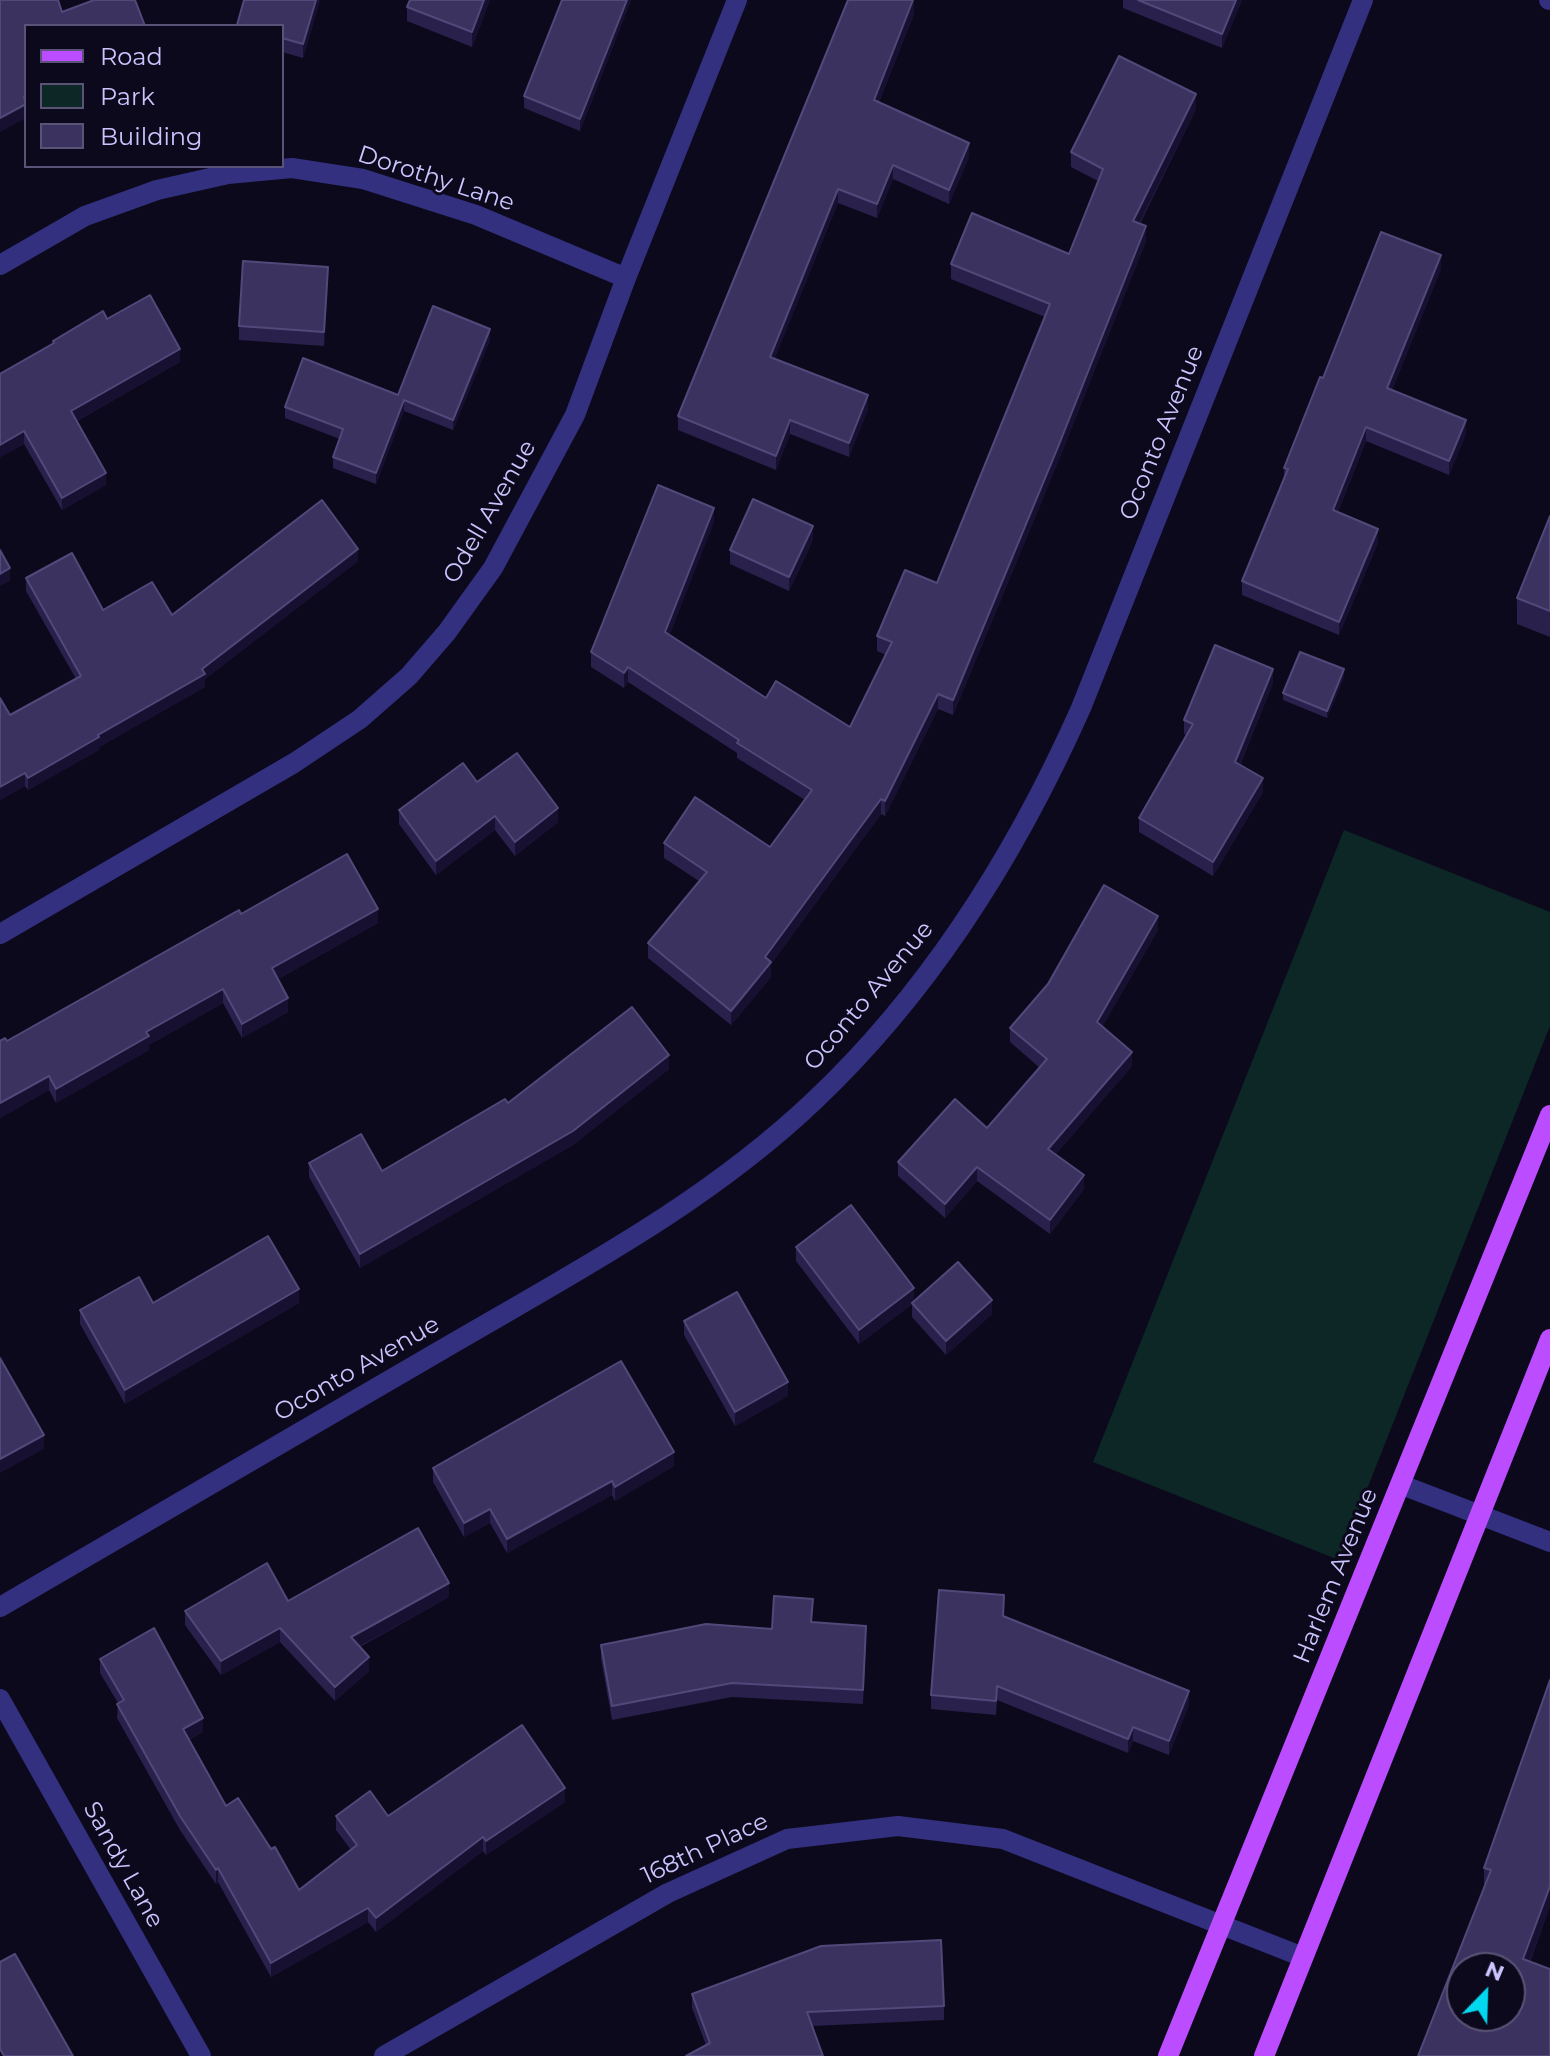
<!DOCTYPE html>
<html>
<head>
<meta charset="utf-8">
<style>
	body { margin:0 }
	#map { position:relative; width:1550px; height:2056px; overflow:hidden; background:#0d091c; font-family:Montserrat,sans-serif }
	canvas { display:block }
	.legend { position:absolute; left:24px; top:24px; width:260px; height:144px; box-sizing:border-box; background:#0d091c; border:2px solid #595477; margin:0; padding:10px 14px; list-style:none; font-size:24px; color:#cbc5ff }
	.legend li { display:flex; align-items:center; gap:16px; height:40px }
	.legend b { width:40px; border:2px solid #595477 }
	.north { position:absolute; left:1446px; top:1952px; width:80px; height:80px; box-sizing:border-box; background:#0d091c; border:2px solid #595477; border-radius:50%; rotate:23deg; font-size:22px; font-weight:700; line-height:32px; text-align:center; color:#cbc5ff }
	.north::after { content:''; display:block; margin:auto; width:28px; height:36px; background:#00d8f0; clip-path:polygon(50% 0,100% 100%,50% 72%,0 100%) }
</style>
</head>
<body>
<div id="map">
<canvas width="1550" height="2056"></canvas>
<ul class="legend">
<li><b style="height:10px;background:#bc4cff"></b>Road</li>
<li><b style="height:22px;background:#0c2726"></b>Park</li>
<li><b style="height:22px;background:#3b3260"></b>Building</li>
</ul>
<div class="north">N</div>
</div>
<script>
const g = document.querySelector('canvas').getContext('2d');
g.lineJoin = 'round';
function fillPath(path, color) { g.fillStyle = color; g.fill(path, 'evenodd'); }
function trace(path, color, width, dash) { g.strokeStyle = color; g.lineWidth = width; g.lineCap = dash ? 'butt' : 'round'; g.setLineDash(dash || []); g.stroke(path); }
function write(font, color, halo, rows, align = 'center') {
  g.font = font + ' Montserrat,sans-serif'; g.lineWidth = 6; g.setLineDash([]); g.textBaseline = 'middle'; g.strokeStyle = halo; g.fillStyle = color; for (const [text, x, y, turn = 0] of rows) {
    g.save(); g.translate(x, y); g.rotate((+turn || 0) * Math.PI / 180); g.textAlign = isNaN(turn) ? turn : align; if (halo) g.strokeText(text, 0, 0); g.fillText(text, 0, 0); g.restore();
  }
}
fillPath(new Path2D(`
	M1344,830L1550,912V1026L1339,1560L1093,1462Z`), '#0c2726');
trace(new Path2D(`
	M1549,0H1550
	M0,265L85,216L157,190L228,174L292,168L363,179L476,215L626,278
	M0,934L294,763L360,719L409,676L447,632L493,568L575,415L626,278L737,0
	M1402,1485L1550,1542
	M0,1607C150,1520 300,1432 450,1345C577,1271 708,1202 815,1100C930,991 1017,852 1081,708L1363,0
	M0,1699L201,2056
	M384,2056L668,1893L787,1839L898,1826L1003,1839L1303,1957`), '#333080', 20);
trace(new Path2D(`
	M1168,2056L1550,1115
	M1264,2056L1550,1339`), '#bc4cff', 20);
fillPath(new Path2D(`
	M244,0H320L303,58L282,52V26H237Z
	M410,0H490L472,47L407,21V7Z
	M562,0H631L580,131L524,108V96Z
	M1123,0H1242L1222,48L1123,8Z
	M914,14L879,102L969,157L949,204L893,179L877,218L838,203L774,359L868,409L849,457L790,434L776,470L678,430V416Z
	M1196,109L1140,224L1146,241L1058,462L953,715L938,709L885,816L881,814L771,964V977L731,1025L648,958V943L699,881L664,858V843L770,847L805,800L737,758V753L628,682L624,688L591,667V652L714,522L669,635L766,698L850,727L886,655L877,651V636L937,583L1045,317L951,279V264L1069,254L1098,181L1071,167V152Z
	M1441,269L1392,390L1466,434L1449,475L1366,441L1338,512L1378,543L1339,635L1242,595V581L1284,479V468L1323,378Z
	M328,281L324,346L239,340V326Z
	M107,319L180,362L77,421L106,485L62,510L24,444L0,457V374L53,344V341Z
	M490,340L453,430L404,411L376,484L333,468V457L340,439L285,418V407L398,395Z
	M1550,516V637L1517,624V598Z
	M813,540L789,591L730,564V550Z
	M358,561L205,679V687L99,747V750L28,790L25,786L0,800V698L10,715L76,679L26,591V578L103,610L172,615Z
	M1344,677L1327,718L1283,700V693Z
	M1273,683L1240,765L1263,792L1213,876L1139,832V818L1187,735L1184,734V720Z
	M477,782L558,822L515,856L495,830L436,875L399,824V810Z
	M241,914L378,923L278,979L288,1012L242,1038L223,1003L149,1045V1050L56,1103L49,1090L0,1118V1041H7Z
	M1158,930L1102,1027L1132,1066L1055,1155L1084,1189L1050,1234L977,1181L945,1218L898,1176V1162L987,1128L1040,1068L1010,1042V1028Z
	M669,1069L573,1145L360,1268L309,1177V1163L382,1171L508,1103Z
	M796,1247L914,1301L992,1314L946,1355L912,1317V1304L859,1344L796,1261Z
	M299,1303L125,1404L80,1324V1310Z
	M684,1321L788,1396L735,1426L684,1335Z
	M674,1466L615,1501L612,1495L507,1553L490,1523L464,1537L433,1482V1468Z
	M449,1597L360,1647L369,1671L335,1701L280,1642L221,1675L185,1625V1611L288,1601Z
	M1004,1617L1189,1705L1169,1755L1133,1741L1128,1753L997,1700L996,1715L931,1709V1695Z
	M772,1629L866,1640L863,1704L732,1697L612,1720L601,1659V1645Z
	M100,1659L203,1732L189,1740L226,1806L271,1849L299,1890L351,1850L336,1830V1816H388L565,1802L486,1855L483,1851L376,1932L368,1922L271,1977L218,1882L216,1884L180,1830L117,1718L118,1703L100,1673Z
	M1550,1680V1906L1530,1962L1550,2056L1484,1887V1868Z
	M692,1994L944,2006V2020L812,2026L706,2045L692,2008Z`), '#29204c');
fillPath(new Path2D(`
	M316,0H320L303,58V44Z
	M484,0H490L472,47V32Z
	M627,0H631L580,131V119Z
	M914,0V14L874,114V100Z
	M1236,0H1242L1222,48V34Z
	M1196,94V109L1133,236V221Z
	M26,96V118L0,132V118Z
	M969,143V157L949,204V190Z
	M893,165V179L877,218V204Z
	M838,189V203L770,371V357Z
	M1146,226V241L1058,462L953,715V700Z
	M1441,255V269L1387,402V388Z
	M328,267V281L324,346V332Z
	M490,329V340L453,430V420Z
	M180,349V362L71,424V411Z
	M868,395V409L849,457V443Z
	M404,400V411L376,484V473Z
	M790,420V434L776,470V456Z
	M1466,420V434L1449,475V461Z
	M1366,427V441L1333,524V510Z
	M24,431V444L0,457V445Z
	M106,473V485L62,510V498Z
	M714,508V522L665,647V632Z
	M813,526V540L789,591V577Z
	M1378,529V543L1339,635V622Z
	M358,549V561L205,679V687L99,747V750L28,790V778L98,735L202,669Z
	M10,568V581L0,586V574Z
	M628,667V682L624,688V673Z
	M1273,669V683L1235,776V762Z
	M1344,669V677L1327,718V711Z
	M938,694V709L885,816V801Z
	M25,773V786L0,800V787Z
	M1263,778V792L1213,876V862Z
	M881,799V814L771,964V977L731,1025V1011L765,957Z
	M558,808V822L515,856V842Z
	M495,816V830L436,875V861Z
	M378,909V923L272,982V968Z
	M1158,916V930L1097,1036V1022Z
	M223,989V1003L149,1045V1050L56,1103V1089L146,1032Z
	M288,998V1012L242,1038V1024Z
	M1132,1052V1066L1048,1163V1149Z
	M669,1055V1069L573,1145L360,1268V1254Z
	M49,1076V1090L0,1118V1103Z
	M977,1167V1181L945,1218V1204Z
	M1084,1175V1189L1050,1234V1220Z
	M914,1288V1302L859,1344V1330Z
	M299,1289V1303L125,1404V1390Z
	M992,1300V1314L946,1355V1341Z
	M788,1382V1396L735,1426V1412Z
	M44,1435V1449L0,1473V1459Z
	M674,1452V1466L615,1501V1487Z
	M612,1481V1495L507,1553V1539Z
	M490,1509V1523L464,1537V1523Z
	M449,1583V1597L351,1651V1637Z
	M280,1628V1642L221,1675V1661Z
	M369,1657V1671L335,1701V1687Z
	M1189,1691V1705L1169,1755V1741Z
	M203,1718V1732L183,1743V1729Z
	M1133,1727V1741L1128,1753V1739Z
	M565,1788V1802L486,1855V1841Z
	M483,1837V1851L376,1932V1918Z
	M218,1868V1882L216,1884V1870Z
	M1550,1886V1906L1523,1979V1959Z
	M368,1908V1922L271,1977V1963Z`), '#171031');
const building = new Path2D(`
	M0,0H58L62,12L94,0H135L145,26H26V96L24,97L26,104L0,118Z
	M244,0H316L303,44L282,38V26L237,25Z
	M410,0H484L472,32L407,7Z
	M562,0H627L580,119L524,96Z
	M848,0H913L874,100L969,143L949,190L893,165L877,204L838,189L770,357L868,395L849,443L790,420L776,456L678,416Z
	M1138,0H1236L1222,34Z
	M1119,56L1196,94L1133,221L1146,226L1058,447L953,700L938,694L885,801L881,799L765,957L771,962L731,1011L648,943L707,872L664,843L695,797L770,847L812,790L737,743L739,740L628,667L624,673L591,652L658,485L714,508L665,632L766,698L776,681L850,727L892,642L877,636L905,570L937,583L1050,304L951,264L972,213L1069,254L1103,169L1071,152Z
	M1381,232L1441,255L1387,388L1466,420L1449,461L1366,427L1333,510L1378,529L1339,622L1242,581L1288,469L1284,468L1320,377L1323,378Z
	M243,261L328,267L324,332L239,326Z
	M150,295L180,349L71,411L106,473L62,498L24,431L0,445V374L54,343L53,341L103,311L107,319Z
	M433,306L490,329L453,420L404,400L376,473L333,457L343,429L285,407L303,358L398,395Z
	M753,499L813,526L789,577L730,550Z
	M322,500L358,549L202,669L205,674L98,735L99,737L28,778L25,773L0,787V698L10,715L81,676L26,578L72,553L103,610L152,582L172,615Z
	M1550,516V611L1517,598Z
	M0,550L10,568L0,574Z
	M1215,645L1273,669L1235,762L1263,778L1213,862L1139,818L1193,724L1184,720Z
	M1300,652L1344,669L1327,711L1283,693Z
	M517,753L558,808L515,842L495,816L436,861L399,810L463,763L477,782Z
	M347,854L378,909L272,968L288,998L242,1024L223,989L146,1032L149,1036L56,1089L49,1076L0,1103V1041L5,1038L7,1041L239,910L241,914Z
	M1104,885L1158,916L1097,1022L1132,1052L1048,1149L1084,1175L1050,1220L977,1167L945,1204L898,1162L955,1099L987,1128L1047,1059L1010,1028L1048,984Z
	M632,1007L669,1055L573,1131L360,1254L309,1163L361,1134L382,1171L505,1099L508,1103Z
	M851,1205L914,1288L859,1330L796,1247Z
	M268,1236L299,1289L125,1390L80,1310L139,1277L153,1303Z
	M958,1262L992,1300L946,1341L912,1303Z
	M737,1292L788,1382L735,1412L684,1321Z
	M0,1358L44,1435L0,1459Z
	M621,1361L674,1452L615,1487L612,1481L507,1539L490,1509L464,1523L433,1468Z
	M418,1528L449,1583L351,1637L369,1657L335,1687L280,1628L221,1661L185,1611L267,1563L288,1601Z
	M939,1590L1004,1595L1003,1616L1189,1691L1169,1741L1133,1727L1128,1739L997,1686L996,1701L931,1695Z
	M774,1596L813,1599L811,1622L866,1626L863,1690L732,1683L612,1706L601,1645L706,1624L772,1629Z
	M154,1628L203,1718L183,1729L226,1806L238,1798L271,1849L275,1847L299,1890L357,1845L336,1816L370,1791L388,1816L522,1725L565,1788L486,1841L483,1837L376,1918L368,1908L271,1963L218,1868L216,1870L180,1816L117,1704L124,1700L100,1659Z
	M1550,1680V1886L1523,1959L1550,1969V2056H1418L1491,1870L1484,1868ZM1462,1968H1510V2016H1462Z
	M941,1940L944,2006L807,2012L823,2056H686L710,2043L692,1994L821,1946Z
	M15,1954L73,2056H4L0,2049V1962Z`);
fillPath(building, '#3b3260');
trace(building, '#514979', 2);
write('24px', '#cbc5ff', '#0d091c', [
	["Dorothy Lane",436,179,18],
	["Oconto Avenue",1162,433,-68],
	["Odell Avenue",490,512,-60],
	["Oconto Avenue",869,996,-50],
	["Oconto Avenue",357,1369,-30],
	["Harlem Avenue",1336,1576,-68],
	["168th Place",705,1849,-25],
	["Sandy Lane",123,1865,61]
]);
</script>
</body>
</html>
